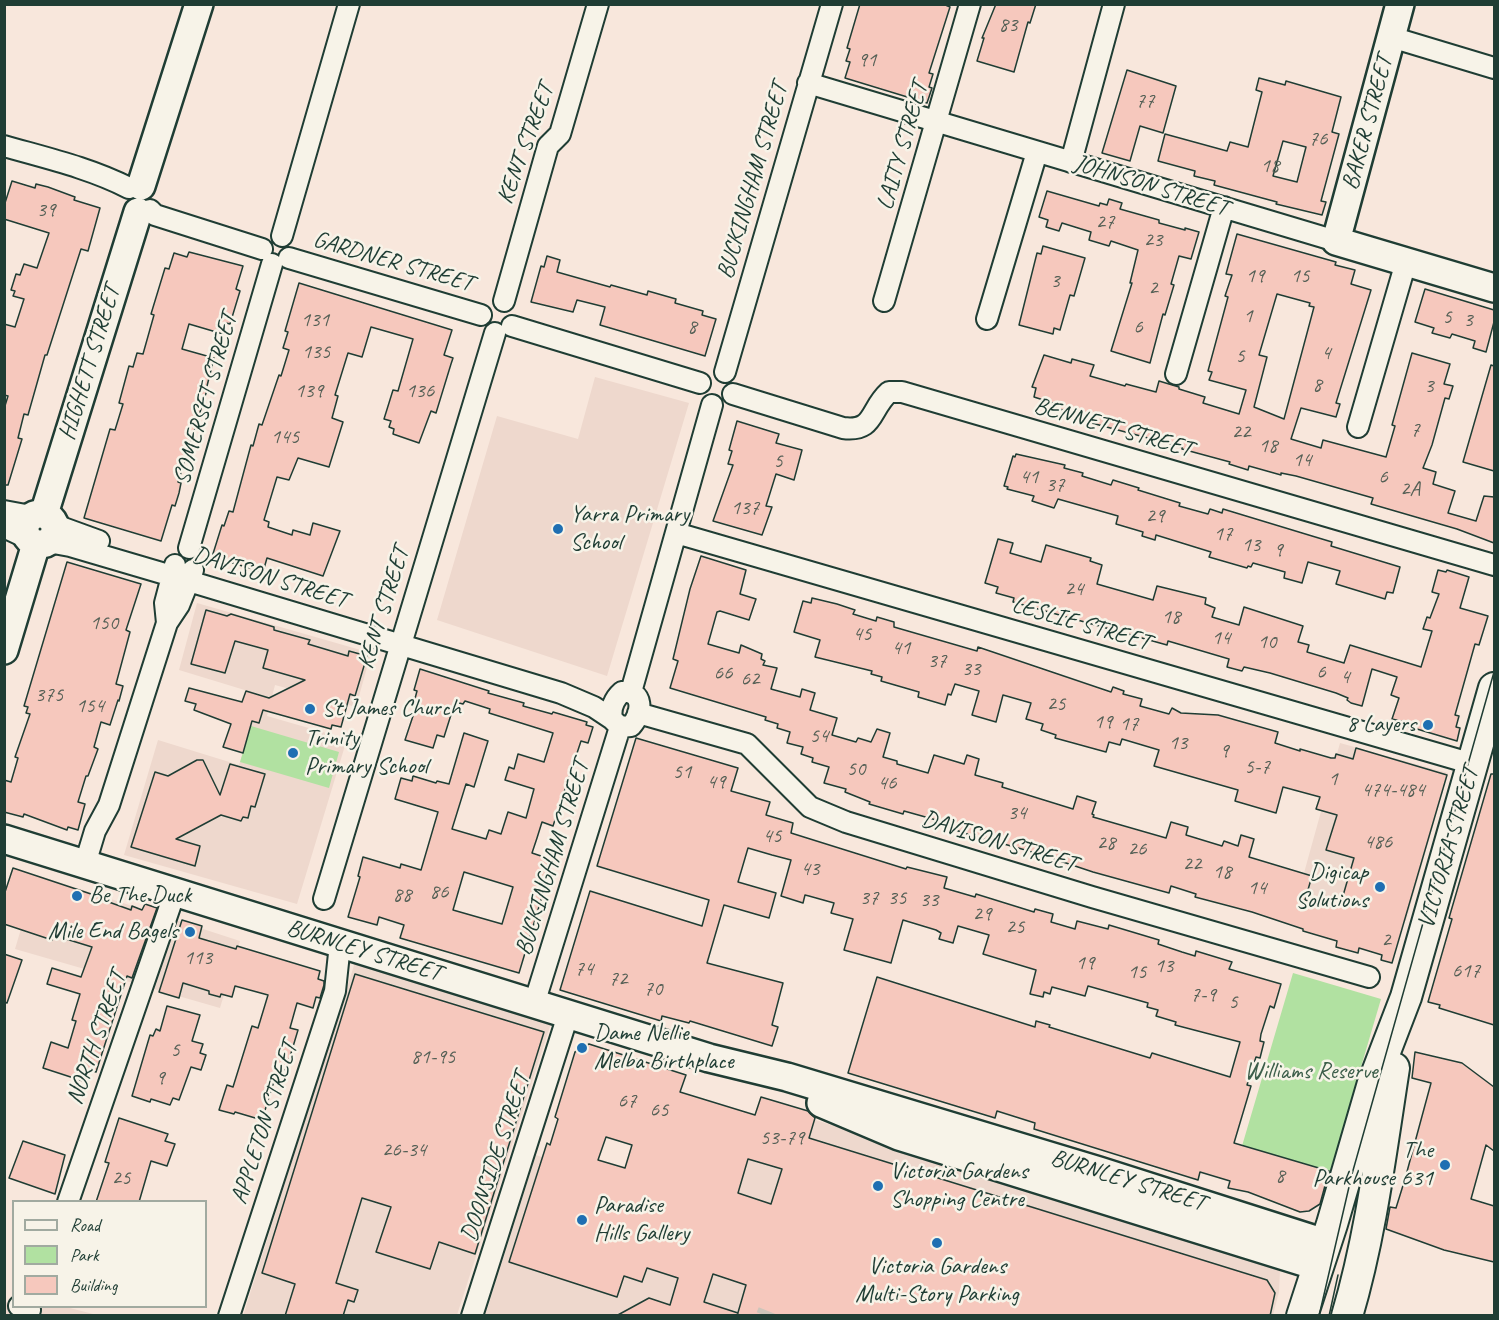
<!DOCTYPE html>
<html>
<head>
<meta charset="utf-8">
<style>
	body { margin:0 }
	#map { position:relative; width:1499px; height:1320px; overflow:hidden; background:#f8e7dc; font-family:Caveat,sans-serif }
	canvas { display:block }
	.frame { position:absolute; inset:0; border:6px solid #1f3d34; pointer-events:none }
	.legend { position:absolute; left:12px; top:1200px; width:195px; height:108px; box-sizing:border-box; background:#f7f3e8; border:2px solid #a1aaa0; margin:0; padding:8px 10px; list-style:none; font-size:18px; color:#1f3d34 }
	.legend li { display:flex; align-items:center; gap:12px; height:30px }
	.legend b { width:30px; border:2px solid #a1aaa0 }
</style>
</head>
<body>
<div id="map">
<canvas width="1499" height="1320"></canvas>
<div class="frame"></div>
<ul class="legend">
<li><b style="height:8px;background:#f7f3e8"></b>Road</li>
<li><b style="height:16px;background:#b1e1a1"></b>Park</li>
<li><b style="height:16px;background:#f6c8bd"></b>Building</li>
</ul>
</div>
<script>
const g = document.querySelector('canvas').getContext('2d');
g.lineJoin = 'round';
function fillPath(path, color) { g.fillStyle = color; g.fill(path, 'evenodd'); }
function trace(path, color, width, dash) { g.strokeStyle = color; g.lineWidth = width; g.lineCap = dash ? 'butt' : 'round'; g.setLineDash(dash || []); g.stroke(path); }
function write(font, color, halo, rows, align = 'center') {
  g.font = font + ' Caveat,sans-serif'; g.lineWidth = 5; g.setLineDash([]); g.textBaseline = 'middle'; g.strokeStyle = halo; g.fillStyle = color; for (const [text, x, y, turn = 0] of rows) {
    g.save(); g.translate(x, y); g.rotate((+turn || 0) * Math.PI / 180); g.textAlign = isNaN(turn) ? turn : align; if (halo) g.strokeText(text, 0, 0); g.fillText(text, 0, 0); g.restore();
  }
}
fillPath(new Path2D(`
	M595,377L689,403L607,676L437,620L497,416L578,439Z
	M197,603L371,653L356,707L275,685L267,716L347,739L297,904L124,855L158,740L239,765L261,695L179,670Z
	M1340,743L1448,773L1406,921L1299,891Z
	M37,875L240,941L220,1008L15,949Z
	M356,959L552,1020L457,1315L243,1316Z
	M763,1103L1280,1270L1279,1292L1273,1315L485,1316L536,1155L724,1218Z
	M4,1302L32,1307H66L97,1315H5Z`), '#eed8cd');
fillPath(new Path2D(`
	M251,726L339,752L329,788L240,762Z
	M1293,973L1381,999L1330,1172L1242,1146Z`), '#b1e1a1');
const building = new Path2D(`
	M860,4H943L950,7L929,73L933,74L929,87L932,88L927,103L845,78L850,62L846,61L850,49L847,48Z
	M996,4H1036L1030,23L1028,22L1014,72L977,61L984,38H982Z
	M1127,70L1176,86L1163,133L1140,126L1130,161L1102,153Z
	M1259,78L1285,85L1286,81L1341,97L1332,132L1339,134L1321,201L1326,202L1322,215L1276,204L1277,202L1214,185L1215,181L1194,176L1195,171L1158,161L1165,134L1227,151L1230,142L1248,147L1262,92L1256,90ZM1283,141L1306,147L1297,182L1273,176Z
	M12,181L35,188L36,184L48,187L75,197L74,200L100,208L88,251L81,249L47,355H45L28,415L24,414L18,438L22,439L8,485H4V409L8,396L4,395V324L15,327L24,299L13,296L15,291L11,290L16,274L20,275L24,264L37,268L49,233L4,219V206Z
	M1047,191L1099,206L1100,203L1107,205L1109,199L1122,203L1120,209L1159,220V223L1185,230V228L1199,232L1191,259L1179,256L1171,284L1174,285L1165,315L1163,314L1150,363L1111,351L1132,283H1130L1138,250L1111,241L1109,246L1089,240L1091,232L1062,223L1059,231L1046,227L1048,220L1039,217Z
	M1237,234L1336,262L1335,265L1355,270L1351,284L1371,290L1336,403L1340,404L1336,417L1301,408L1291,439L1321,448L1323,440L1386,457L1395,426L1392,425L1412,353L1450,364L1444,384L1453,386L1449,399L1445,398L1432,445L1423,468L1436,472L1433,484L1455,491L1448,513L1476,521L1484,496L1494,497V543L1457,529L1371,504L1373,498L1296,476L1281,473V475L1249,466L1248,470L1229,464L1230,462L1182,449V447L1084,421L1085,416L1055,408L1056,404L1034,397L1036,388L1032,387L1044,355L1071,363L1072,359L1094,365L1090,376L1125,386L1126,384L1156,392L1159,381L1179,387V389L1205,397L1203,403L1239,414L1246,390L1209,380L1212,372L1208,371L1228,297L1225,296L1232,275L1226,274ZM1277,294L1310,303L1309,306L1314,307L1284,419L1254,407L1267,357L1259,355Z
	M1043,246L1085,258L1074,296L1070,295L1060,330L1054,328L1053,334L1019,325L1037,253L1041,254Z
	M189,252L243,266L236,289L240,291L230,324L226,323L223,334L189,324L182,349L214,358L206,390H207L178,482L181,483L179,493L175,506L172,505L161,541L84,518L110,429L115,430L123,404L119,403L129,366L133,367L137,353L143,354L154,315L151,314L165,268L169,269L174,253L187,257Z
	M547,256L560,260L557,272L610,287L611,285L647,295L648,291L676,299L675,303L703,311L702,315L716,319L705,356L600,325L605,307L577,300L573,312L531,302L541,266L544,267Z
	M299,283L452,330L444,355L453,358L451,364L436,413L431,411L419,443L393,434L394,429L389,427L391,421L384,419L393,390L398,391L413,339L371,327L362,357L348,353L335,395L338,396L332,418L343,422L329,467L298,458L289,480L277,477L264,520L269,522L268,527L292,535L293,530L310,535L313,523L340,531L323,576L267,558L263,572L212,557L222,525L224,526L229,511L233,512L251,445L253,446L259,424L262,425L279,375L281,376L289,350L283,348L288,332L285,331Z
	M1425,289L1494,310V322L1486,352L1473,348L1475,341L1452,334L1450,338L1432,333L1434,328L1415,322Z
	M1491,365L1494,366V471L1463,462Z
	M737,421L779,434L776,443L802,450L794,480L776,474L766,506L772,507L762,535L713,521L733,465L728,464L732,451L729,450Z
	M1016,454L1065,465L1064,468L1083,473L1082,476L1111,485L1113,480L1139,488L1138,490L1180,503L1179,506L1208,514L1210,509L1222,513L1223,509L1312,536L1332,542L1331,546L1400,567L1393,593L1387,592L1385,599L1336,584L1340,571L1308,562L1302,583L1284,578L1285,572L1253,563L1251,567L1248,566L1247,568L1209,557L1211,552L1198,548L1156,535L1155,540L1142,536L1143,532L1116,524L1118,516L1058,499L1054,508L1032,501L1034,496L1007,489L1008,487L1004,486L1013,456L1015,457Z
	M998,539L1013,543L1010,553L1041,562L1046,545L1091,558L1090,561L1102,565L1097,584L1153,600L1157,586L1206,598L1205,604L1215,608L1212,617L1239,625L1244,607L1303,626L1298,642L1309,645L1307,652L1344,663L1350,645L1421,667L1432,631L1423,629L1427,617L1430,618L1439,594L1432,592L1438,570L1446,572L1447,570L1469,577L1460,608L1488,616L1479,645L1475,644L1455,715L1459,716L1456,727L1460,728L1457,741L1407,726L1408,723L1392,719L1399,698L1391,695L1397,677L1372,669L1362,706L1351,703L1347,700L1348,698L1336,693L1270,673L1244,667L1242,671L1227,667L1229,659L1202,651L1168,641L1167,645L1013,602L1014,598L996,593L998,587L985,583Z
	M701,556L746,570L740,594L756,599L749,620L720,611L717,612L708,644L739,653L741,645L762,654L761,659L765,661L763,665L777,668L771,689L800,697L802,689L815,693L810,710L837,718L832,735L856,742L858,738L871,742L877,729L890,733L883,757L897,761V764L928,773L934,755L964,764L967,755L979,759L975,775L1003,783L1002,787L1073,809L1077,796L1096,802L1092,814L1094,815L1093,817L1166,838L1171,822L1188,827L1186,835L1222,846L1224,841L1238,846L1241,835L1254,839L1249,857L1312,876L1305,900L1334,908L1335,904L1340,906L1354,858L1326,850L1337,815L1316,809L1320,797L1283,787L1276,813L1235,801L1238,790L1154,766L1159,750L1122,739L1120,745L1109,742L1106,752L1055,738L1056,735L1041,730L1043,724L1026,719L1031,703L1003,695L996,722L972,715L979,691L955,684L951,695L948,694L945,705L918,697L919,692L881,681L882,677L871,674L872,671L815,657L820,640L794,632L803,601L811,603L812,598L837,604L855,610L853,614L876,621L877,617L894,622V627L977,651L978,647L1111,692L1113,687L1124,691L1123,694L1142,699L1140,706L1169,714L1172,708L1181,713L1218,715L1278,732L1275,743L1300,751V749L1331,758H1335L1336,754L1353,759L1356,748L1447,775L1392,963L1381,960L1382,955L1359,948L1358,953L1336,947L1337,941L1303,931V929L1252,912L1195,897L1196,894L1171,886L1169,893L1093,872L1036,853L986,839V840L946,827L947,823L904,811L903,814L869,804L870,802L845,792L846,789L824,783L829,767L812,762L813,758L801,754L803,747L787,743L790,732L777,728L778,724L765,720L766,717L670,688L678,661L673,659L690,589Z
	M67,562L141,584L126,630L130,632L116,684L123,686L119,701L118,700L110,725L101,722L94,747L98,749L88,776H86L78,802L85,804L78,830L68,827L67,830L24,814L23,817L4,812V780L11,782L18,758L15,757L30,714L26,713L28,707L24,706Z
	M206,610L227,616L231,614L274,627V630L310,640L308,644L348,656L349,651L367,656L355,696L350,694L341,727L332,725L331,729L263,710L259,723L252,721L243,753L223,747L231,724L194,710L196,704L185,701L189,688L242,702L246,691L269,698L305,680L263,668L268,650L235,641L225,673L191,664Z
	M420,669L489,691L488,693L524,703L523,706L552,714L553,712L587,722L586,725L593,727L588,743L581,741L553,826L542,822L537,838L532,853L553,860L519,973L400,938L404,925L379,917L377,925L348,917L360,877L358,876L363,857L400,868L401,864L421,870L438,812L395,799L401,778L412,781L413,776L436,783L437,781L449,784L464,733L488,741L474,787L466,784L452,829L486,839L489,830L501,834L508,812L526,818L534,789L505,780L509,767L514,769L518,754L544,762L553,733L489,713L490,709L465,701L463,704L455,702L444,737L437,735L433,748L405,740L416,707L413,706L417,691L414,690ZM464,872L513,887L502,924L453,910Z
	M636,738L738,768L731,791L770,802L766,815L793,823L791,833L906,869L907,867L947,877L944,888L975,897L976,894L1034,912L1035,909L1053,914L1051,922L1075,929L1077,921L1108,929L1109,925L1159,940L1158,944L1182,952L1195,956L1196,951L1232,962L1229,969L1281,984L1274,1008L1270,1006L1261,1034L1260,1041L1264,1042L1260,1058L1256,1057L1247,1085L1251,1086L1234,1143L1329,1171L1320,1204L1309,1211L1300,1212L1248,1192L1228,1188L1230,1181L1200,1172L1198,1180L1034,1129L1035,1123L997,1111L995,1118L848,1073L877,977L1035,1027L1036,1021L1050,1025L1049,1027L1150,1058L1152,1053L1230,1077L1240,1042L1175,1025L1176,1022L1156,1016L1158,1010L1147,1007L1148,1003L1088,986L1085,996L1052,987L1050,994L1044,992L1043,997L1030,994L1036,970L983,954L989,935L958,926L953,943L939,939L941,933L936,930L903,920L891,963L844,950L853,919L831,913L834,903L809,896L805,895L803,903L781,896L791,860L772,855L748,848L738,882L776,893L769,918L724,905L707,963L783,983L772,1025L778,1027L772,1046L690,1021L689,1023L662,1016L661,1021L560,990L590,891L702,926L709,900L597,866Z
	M197,760H203L220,795L230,764L265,774L255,807L251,806L248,818L243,817L241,821L221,815L176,839L200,846L195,866L131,847L155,772L168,776Z
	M1491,774H1494V1025L1439,1008L1440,1005L1428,1002L1452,919L1449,918Z
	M13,868L106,899V901L131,910L132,906L142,910L145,904L157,908L132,978L127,976L96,1072L90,1070L86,1082L43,1068L51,1042L68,1048L76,1021L72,1020L80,994L47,984L52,968L81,977L92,947L53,935L52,940L4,924V895Z
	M182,920L202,926L199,938L236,949L237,946L320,971L318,979L324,981V985L320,998L316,997L313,1008L297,1003L290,1028L298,1030L286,1070L278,1068L262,1120L235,1112L234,1114L219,1110L227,1085L233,1087L252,1026L258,1028L268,995L235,986L232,997L221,994L220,997L209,994V991L183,983L179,998L159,992Z
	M4,954L22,960L7,1003L4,1002Z
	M355,974L544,1032L475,1254L439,1242L430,1269L376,1252L391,1207L362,1198L336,1283L358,1290L354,1302L348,1300L343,1316H285L295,1284L262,1273Z
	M167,1006L200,1015L192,1041L203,1044L200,1053L206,1055L201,1070L191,1067L179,1100L173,1098L170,1105L151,1099L150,1102L132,1096L150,1035L153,1036L156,1029L160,1031Z
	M589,1044L686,1075L680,1092L755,1115L761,1097L808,1111L815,1118L809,1138L1267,1280L1275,1293L1270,1316H737L746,1285L713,1274L704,1302L738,1313L737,1316H616L649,1298L670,1305L678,1278L647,1268L642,1282L624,1276L617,1297L509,1262L547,1143L550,1145L558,1119L555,1117L575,1052ZM606,1137L632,1145L625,1168L598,1160ZM748,1159L782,1169L771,1204L738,1193Z
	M1415,1052L1462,1063L1494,1087V1151L1486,1145L1471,1199L1494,1206V1262L1444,1250L1386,1229L1390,1207L1396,1208L1405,1179L1431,1083L1412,1078Z
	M119,1118L168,1134L165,1141L175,1144L167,1166L151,1161L139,1202H96L109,1163L105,1162Z
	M23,1141L65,1155L55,1194L9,1178Z`);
fillPath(building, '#f6c8bd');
trace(building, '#1f3d34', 1.5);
trace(new Path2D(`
	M766,1316L768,1311`), '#cdc5ba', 20, [20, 10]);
const street = new Path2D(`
	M1391,37L1494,68
	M808,83L1336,241
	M4,146C46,158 90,168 129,188
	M1071,162L1114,4
	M150,210L155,215L262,249
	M282,236L349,4
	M289,258L481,315
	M504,301L548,146L560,134L598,4
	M884,301L970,4
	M987,319L1037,152
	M512,326L700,383
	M725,372L832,4
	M1176,374L1224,207
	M733,394L843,428C875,432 869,410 889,392H902L1494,565
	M1358,427L1406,262
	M4,511L31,516
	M55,525L99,541
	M4,527L27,538
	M676,533L1473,764
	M48,542L70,546L172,576L561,693L594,707L612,719L620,727L631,726C643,713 644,690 622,692C614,699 610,709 612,719
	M189,548L272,264
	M167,623L165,603L175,565
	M631,692L712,405
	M638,713L747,744L810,807L846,822L1092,897L1369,977
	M85,864L95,831L109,805L167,623L179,605L193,570
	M324,899L495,333
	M534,1004L620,727
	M68,1202L175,892
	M19,1306L30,1310
	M229,1316L335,991L340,944
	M472,1316L568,1015`);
const secondary = new Path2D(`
	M1400,4L1336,241L1494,288
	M141,186L199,4
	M25 529a15 15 0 1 1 30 0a15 15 0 1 1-30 0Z
	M44,514L138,212
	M4,650L36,544
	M4,839L709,1058L787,1077L1099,1171L1325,1243
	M821,1103L899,1136L1317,1266`);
const primary = new Path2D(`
	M1302,1316L1332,1224L1373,1083L1406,997L1494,688
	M1347,1316C1371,1235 1381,1151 1394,1068`);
trace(street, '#1f3d34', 24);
trace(secondary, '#1f3d34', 32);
trace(primary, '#1f3d34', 34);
trace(street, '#f7f3e8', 20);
trace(secondary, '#f7f3e8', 27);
trace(primary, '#f7f3e8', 30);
trace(new Path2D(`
	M1319,1316L1352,1174L1494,672
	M1329,1316L1338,1275`), '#1f3d34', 1.5);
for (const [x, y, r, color] of [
	[558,529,6,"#1f6fb2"],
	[310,709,6,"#1f6fb2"],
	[1428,725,6,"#1f6fb2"],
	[293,753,6,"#1f6fb2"],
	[1380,887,6,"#1f6fb2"],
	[77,896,6,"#1f6fb2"],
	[190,932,6,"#1f6fb2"],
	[582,1048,6,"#1f6fb2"],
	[1445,1165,6,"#1f6fb2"],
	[878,1186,6,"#1f6fb2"],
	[582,1220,6,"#1f6fb2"],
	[937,1243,6,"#1f6fb2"]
]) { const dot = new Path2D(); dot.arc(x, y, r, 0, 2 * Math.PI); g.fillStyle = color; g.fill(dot); trace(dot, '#f7f3e8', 2); }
write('21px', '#556056', null, [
	["83",1008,25],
	["91",867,60],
	["77",1145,101],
	["76",1318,139],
	["18",1270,166],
	["39",46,210],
	["27",1105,222],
	["23",1153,240],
	["19",1255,276],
	["15",1300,276],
	["3",1055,281],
	["2",1153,288],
	["1",1248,316],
	["5",1447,317],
	["131",315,320],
	["3",1468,320],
	["8",692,327],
	["6",1138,327],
	["135",316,352],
	["4",1326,353],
	["5",1240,356],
	["8",1317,385],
	["3",1429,386],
	["139",309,391],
	["136",420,391],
	["7",1415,430],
	["22",1241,432],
	["145",285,437],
	["18",1268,446],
	["14",1302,460],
	["5",778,461],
	["41",1029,477],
	["6",1383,477],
	["37",1055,485],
	["2A",1410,489],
	["137",745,508],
	["29",1155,516],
	["17",1223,534],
	["13",1251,545],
	["9",1278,550],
	["24",1074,589],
	["18",1171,617],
	["150",104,623],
	["45",862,634],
	["14",1221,638],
	["10",1267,642],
	["41",901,648],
	["37",937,661],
	["33",971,669],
	["6",1321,672],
	["66",723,673],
	["4",1345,677],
	["62",750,679],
	["375",49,695],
	["25",1056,704],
	["154",90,706],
	["19",1103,722],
	["17",1129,724],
	["54",819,736],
	["13",1178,743],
	["9",1224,751],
	["5-7",1257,767],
	["50",856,769],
	["51",682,772],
	["1",1333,779],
	["49",716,782],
	["46",887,783],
	["474-484",1393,790],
	["34",1017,813],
	["45",772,836],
	["486",1378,842],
	["28",1106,843],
	["26",1137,849],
	["22",1192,864],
	["43",810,869],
	["18",1222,872],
	["14",1257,888],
	["86",439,892],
	["88",402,895],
	["37",869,898],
	["35",897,898],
	["33",929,900],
	["29",982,914],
	["25",1015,927],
	["2",1386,940],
	["113",198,958],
	["19",1085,963],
	["13",1164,966],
	["74",584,969],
	["617",1466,971],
	["15",1137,972],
	["72",618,979],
	["70",653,989],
	["7-9",1203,995],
	["5",1233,1002],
	["5",175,1050],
	["81-95",433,1057],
	["9",160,1078],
	["67",627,1101],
	["65",659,1110],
	["53-79",782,1138],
	["26-34",404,1150],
	["8",1280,1176],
	["25",121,1178]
]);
write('24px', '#1f3d34', '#f7f3e8', [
	["BAKER STREET",1368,123,-75],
	["KENT STREET",526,144,-70],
	["LAITY STREET",903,146,-74],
	["BUCKINGHAM STREET",753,181,-74],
	["JOHNSON STREET",1151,186,17],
	["GARDNER STREET",393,262,16],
	["HIGHETT STREET",90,363,-73],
	["SOMERSET STREET",206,399,-74],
	["BENNETT STREET",1113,428,16],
	["DAVISON STREET",270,578,17],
	["KENT STREET",384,608,-73],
	["LESLIE STREET",1081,624,16],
	["DAVISON STREET",999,842,17],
	["VICTORIA STREET",1449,848,-74],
	["BUCKINGHAM STREET",553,858,-73],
	["BURNLEY STREET",364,951,17],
	["NORTH STREET",97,1038,-71],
	["APPLETON STREET",265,1123,-72],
	["DOONSIDE STREET",496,1157,-72],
	["BURNLEY STREET",1128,1181,17]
]);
write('24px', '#1f3d34', '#f7f3e8', [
	["Yarra Primary",570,515],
	["School",570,543],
	["St James Church",322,709],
	["8 Layers",1416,725,"right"],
	["Trinity",305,739],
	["Primary School",305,767],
	["Digicap",1368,873,"right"],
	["Solutions",1368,901,"right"],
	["Be The Duck",89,896],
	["Mile End Bagels",178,932,"right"],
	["Dame Nellie",594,1034],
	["Melba Birthplace",594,1062],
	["The",1433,1151,"right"],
	["Parkhouse 631",1433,1179,"right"],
	["Victoria Gardens",890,1172],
	["Shopping Centre",890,1200],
	["Paradise",594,1206],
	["Hills Gallery",594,1234],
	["Victoria Gardens",937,1267,"center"],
	["Multi-Story Parking",937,1295,"center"]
], 'left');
write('24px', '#3c5e4a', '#f7f3e8', [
	["Williams Reserve",1311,1072]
]);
</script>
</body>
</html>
